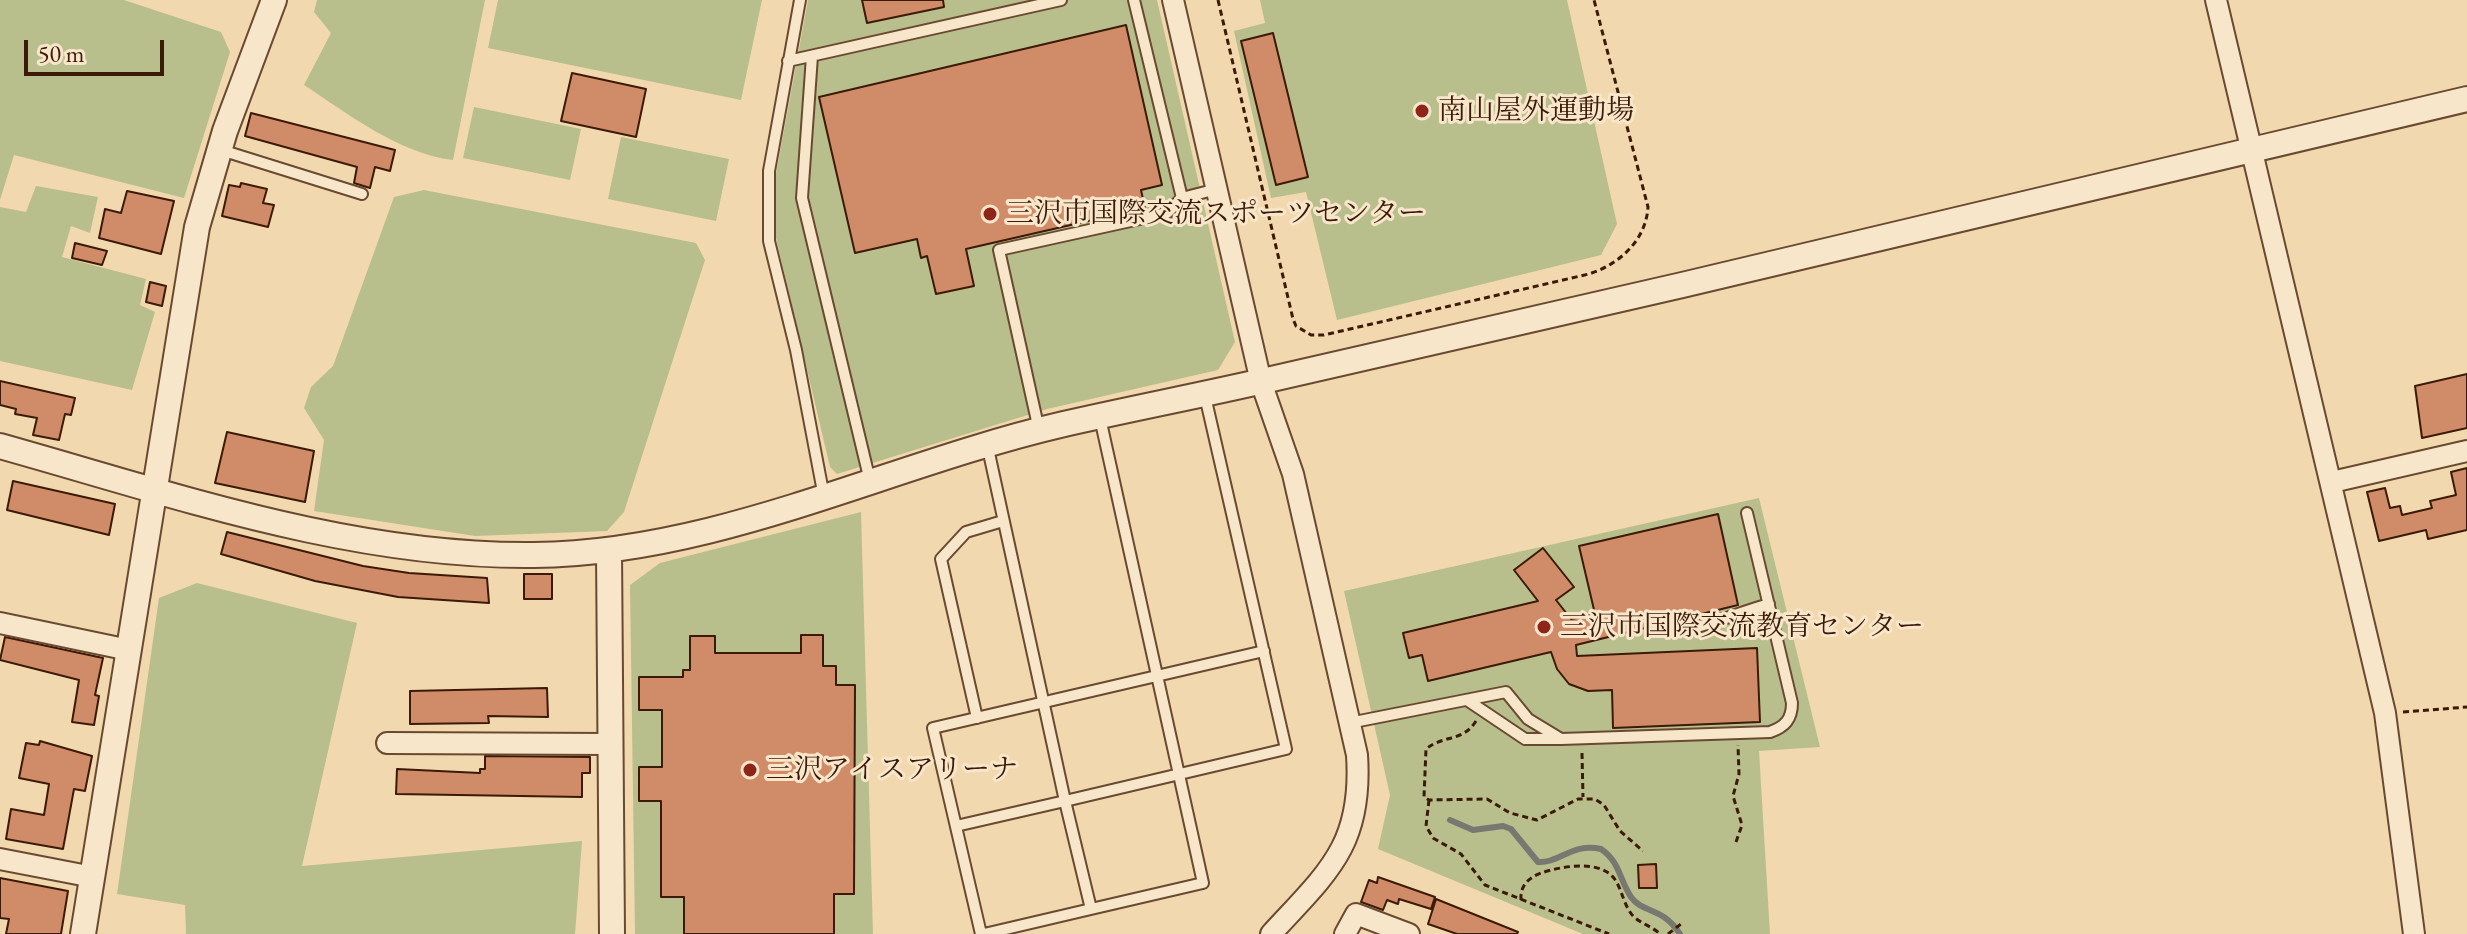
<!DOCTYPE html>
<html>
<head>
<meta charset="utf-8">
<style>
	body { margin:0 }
	#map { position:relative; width:2467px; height:934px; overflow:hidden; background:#f2d8ae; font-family:"EB Garamond",serif }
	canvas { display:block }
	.scale { position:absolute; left:24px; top:40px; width:140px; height:36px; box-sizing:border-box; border:4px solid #3b1a07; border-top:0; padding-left:10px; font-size:24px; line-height:28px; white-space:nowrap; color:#3b1a07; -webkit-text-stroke:6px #f7e6ca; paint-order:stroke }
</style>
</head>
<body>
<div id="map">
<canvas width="2467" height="934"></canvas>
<div class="scale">50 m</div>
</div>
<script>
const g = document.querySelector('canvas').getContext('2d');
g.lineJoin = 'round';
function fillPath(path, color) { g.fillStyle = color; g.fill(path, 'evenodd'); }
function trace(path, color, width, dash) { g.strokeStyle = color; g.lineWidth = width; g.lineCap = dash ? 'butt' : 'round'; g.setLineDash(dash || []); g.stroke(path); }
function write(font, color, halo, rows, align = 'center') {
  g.font = font + ' "EB Garamond","Noto Serif JP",serif'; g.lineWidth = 6; g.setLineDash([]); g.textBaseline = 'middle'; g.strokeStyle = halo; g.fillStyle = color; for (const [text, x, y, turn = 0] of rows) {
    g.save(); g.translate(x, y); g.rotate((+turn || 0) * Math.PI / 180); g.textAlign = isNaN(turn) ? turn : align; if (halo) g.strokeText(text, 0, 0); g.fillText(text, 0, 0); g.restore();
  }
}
fillPath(new Path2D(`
	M0,0H124L221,32L230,52L184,198L14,155L0,200Z
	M317,0H485L453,160C400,154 348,114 304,85L331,33L314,12Z
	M498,0H762L741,100L488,48Z
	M808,0H1157L1235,342L1218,370L1047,409L837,474L830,467L776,238L773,190Z
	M1260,0H1567L1617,224L1601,255L1337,320L1306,192L1271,198L1234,31L1265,23Z
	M474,107L581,129L570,180L463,158Z
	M621,137L729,159L716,221L608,199Z
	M36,186L98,197L90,233L71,226L62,257L146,279L140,305L155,312L132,390L0,361V207L26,212Z
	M424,190L696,243L705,260L624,512L607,531L475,536L314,511L324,440L304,408L311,387L333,366L394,197Z
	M1759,498L1820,747L1759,751L1770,934H1583L1378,849L1390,795L1344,591Z
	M861,512L873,934H635L630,585L660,563Z
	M197,583L357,623L302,866L582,841L575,934H186L185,905L117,894L159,598Z`), '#b8bf8c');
trace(new Path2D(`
	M1450,820L1473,830L1503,826L1511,829L1538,862C1558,864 1573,842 1601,849C1620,862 1619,879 1631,897C1643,914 1662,906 1680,934`), '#787871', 6);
const building = new Path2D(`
	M862,0H943L944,7L867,23Z
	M1126,25L1162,185L1141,190L1145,208L966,249L974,286L936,294L927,256L921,258L917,239L855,253L819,97Z
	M1273,33L1308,177L1276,185L1241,41Z
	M572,73L646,89L636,137L561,121Z
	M251,113L395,150L390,171L375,167L370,188L354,183L357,167L245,136Z
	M241,183L267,189L263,203L274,205L268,227L222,216L229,185L240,187Z
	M127,191L174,201L161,254L99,238L105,209L121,213Z
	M75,243L107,251L102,265L72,258Z
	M150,282L166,286L162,306L146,302Z
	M2467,374V428L2422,438L2415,386Z
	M0,381L75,398L71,415L65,414L59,440L33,435L37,418L15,414L16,409L0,405Z
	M227,432L314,451L305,502L215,483Z
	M2467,468V530L2428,539L2426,530L2379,541L2367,492L2385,488L2390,508L2400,506L2402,515L2432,508L2430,501L2456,495L2451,472Z
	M13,481L115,504L109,535L7,510Z
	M1718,514L1738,605L1576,645L1577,656L1757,648L1760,722L1613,728L1612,690L1588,691L1569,684L1557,669L1551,652L1428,681L1422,655L1409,658L1403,633L1538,601L1514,570L1543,548L1574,587L1556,600L1571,619L1595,614L1579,546Z
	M227,532L363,566L409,573L487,578L489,603L398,597L315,581L221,554Z
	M524,574H552V599H524Z
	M801,635H823V666H836V685H855L854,894H834V934H684V897H661V801H639V767H662V710H639V677H683V670H690V636H715V653H801Z
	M5,637L103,658L95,695L99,696L94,725L72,722L79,680L0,660Z
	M547,688L548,717L488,716L489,723L410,724V691Z
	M40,741L92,756L85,791L74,789L63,849L6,839L11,809L44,815L49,784L19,778L26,743L39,745Z
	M485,756L590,757V773H582V797L396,794L397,769L480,773V769H485Z
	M1656,864L1657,888H1639L1638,865Z
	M1378,877L1435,897L1431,909L1399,899L1398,904L1387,900L1383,910L1361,902L1369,880L1377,883Z
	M0,878L68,891L61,934H6L9,919L0,918Z
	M1436,899L1518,932L1517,934H1457L1428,924Z`);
fillPath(building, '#d08b69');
trace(building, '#3b1a07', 2);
const service = new Path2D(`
	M800,0L769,171V241L796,350L824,497
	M1134,0L1182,198
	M812,56L802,198L870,481
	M788,61L1061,0
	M221,150L362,194
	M1100,418L1203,883L1091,909L1065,801L1286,749L1205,396
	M1039,430L999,250L1167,213L1182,198L1217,189
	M1680,631C1711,625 1738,613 1769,604
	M1467,700L1525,739H1559
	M977,718L941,559L966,532L1003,521
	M1349,723L1506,692L1528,719L1561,739L1770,732C1785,727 1792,719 1792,703L1747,513
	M956,826L1065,801L987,444
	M981,934L933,728L1264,651
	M984,934L1091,909`);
const minor = new Path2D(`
	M1173,0L1261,382L1293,474L1357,755C1363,845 1328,872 1271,934
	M2216,0L2385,713L2414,934
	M2332,482L2467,451
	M0,623L129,650
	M387,743L609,744
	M0,859L93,877
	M1345,934L1356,914L1409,934`);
const tertiary = new Path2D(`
	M0,446C175,495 351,557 534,555C719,553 887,465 1064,424C1130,409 1197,396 1263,381C1665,290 2067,196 2467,99
	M609,551L612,934
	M83,934L197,227L225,131L274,0`);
trace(service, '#694a31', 14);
trace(minor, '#694a31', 24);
trace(tertiary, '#694a31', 28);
trace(new Path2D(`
	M1218,0L1293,319L1296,326L1311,335H1324L1589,274C1620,264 1646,240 1648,207L1594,0
	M2403,712L2467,707
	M1476,721C1463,742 1443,735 1426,749L1424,797L1429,800L1487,799L1510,813L1537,820L1578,799H1595L1604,805L1620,831L1643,851
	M1582,753L1583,797
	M1429,800L1426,826L1433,838L1461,854L1485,885L1609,934
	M1736,842L1742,825L1733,796L1739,774L1738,745
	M1521,900C1520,886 1528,878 1541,873C1562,866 1605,858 1617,883C1623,894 1625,908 1634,917C1642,924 1653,927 1660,934
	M1668,934L1681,924`), '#3b1a07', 3, [6, 4]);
trace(service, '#f7e6ca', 10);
trace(minor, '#f7e6ca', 20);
trace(tertiary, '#f7e6ca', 24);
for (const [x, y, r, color] of [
	[1422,111,8,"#8f2418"],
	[990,214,8,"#8f2418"],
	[1544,627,8,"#8f2418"],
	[750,770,8,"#8f2418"]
]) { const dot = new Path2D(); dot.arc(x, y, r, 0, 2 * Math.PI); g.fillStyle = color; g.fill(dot); trace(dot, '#f7e6ca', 3); }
write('28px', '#3b1a07', '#f7e6ca', [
	["南山屋外運動場",1438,111],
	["三沢市国際交流スポーツセンター",1006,214],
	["三沢市国際交流教育センター",1560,627],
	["三沢アイスアリーナ",766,770]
], 'left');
</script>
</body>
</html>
